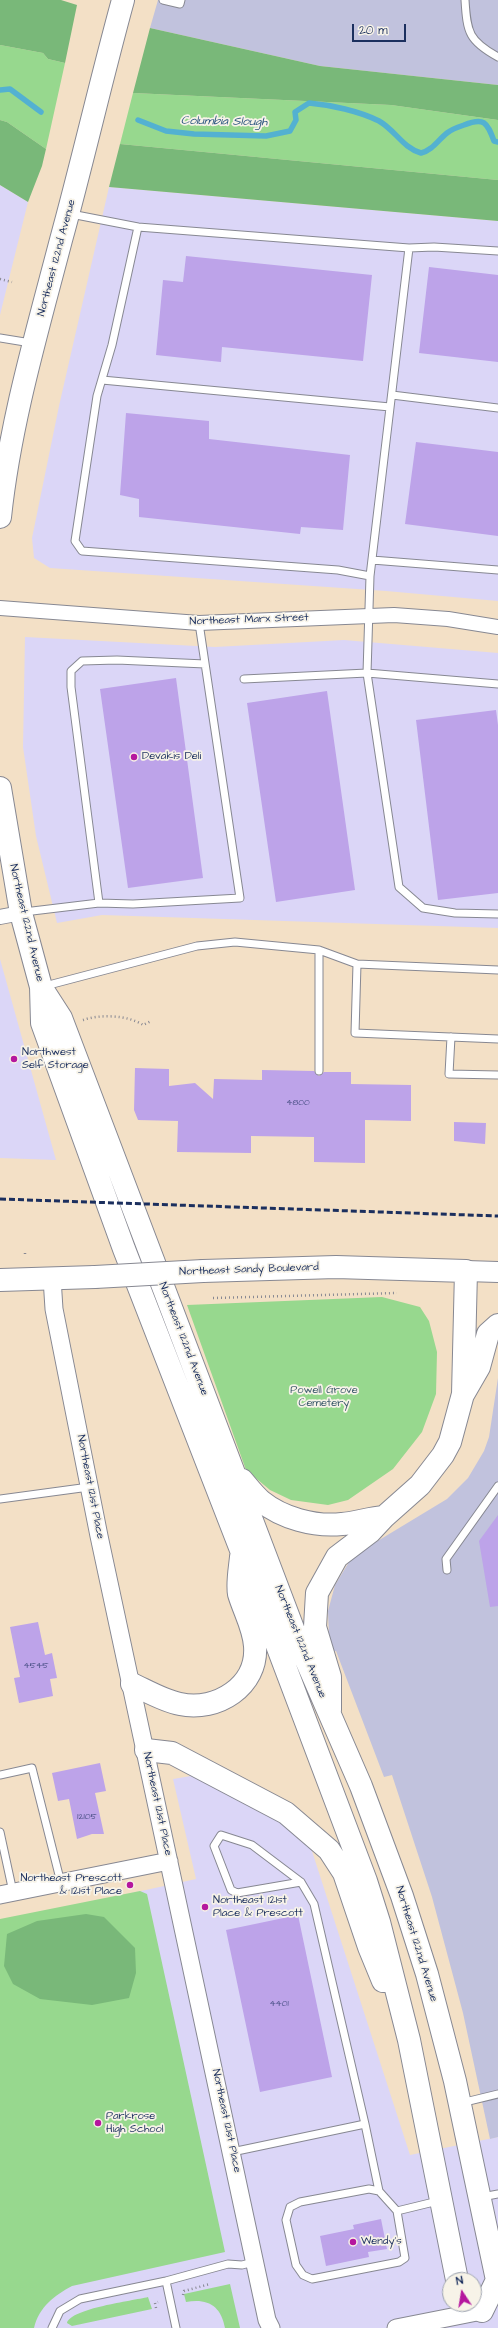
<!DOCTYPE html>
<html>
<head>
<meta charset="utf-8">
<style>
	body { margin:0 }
	#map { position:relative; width:498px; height:2328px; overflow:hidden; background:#f3e0c6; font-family:"Architects Daughter",sans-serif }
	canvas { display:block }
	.north { position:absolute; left:442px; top:2272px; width:40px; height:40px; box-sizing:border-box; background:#f7f3e8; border:1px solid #9fa5b1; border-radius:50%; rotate:348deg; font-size:11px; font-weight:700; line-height:16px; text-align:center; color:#1b2f5e }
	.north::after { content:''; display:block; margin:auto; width:14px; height:18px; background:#b5179e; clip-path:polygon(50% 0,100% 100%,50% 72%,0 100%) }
	.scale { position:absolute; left:352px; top:24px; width:54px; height:18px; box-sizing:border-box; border:2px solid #1b2f5e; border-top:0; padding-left:5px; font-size:12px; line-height:14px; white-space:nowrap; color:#1b2f5e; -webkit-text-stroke:3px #f7f3e8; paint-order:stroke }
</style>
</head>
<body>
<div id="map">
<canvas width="498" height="2328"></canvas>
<div class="north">N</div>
<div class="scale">20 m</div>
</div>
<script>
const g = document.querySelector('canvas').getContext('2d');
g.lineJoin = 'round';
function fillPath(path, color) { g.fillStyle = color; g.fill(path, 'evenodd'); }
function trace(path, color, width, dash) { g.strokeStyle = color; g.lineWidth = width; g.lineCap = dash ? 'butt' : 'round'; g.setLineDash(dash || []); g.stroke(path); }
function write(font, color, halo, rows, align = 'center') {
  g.font = font + ' "Architects Daughter",sans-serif'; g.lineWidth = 3.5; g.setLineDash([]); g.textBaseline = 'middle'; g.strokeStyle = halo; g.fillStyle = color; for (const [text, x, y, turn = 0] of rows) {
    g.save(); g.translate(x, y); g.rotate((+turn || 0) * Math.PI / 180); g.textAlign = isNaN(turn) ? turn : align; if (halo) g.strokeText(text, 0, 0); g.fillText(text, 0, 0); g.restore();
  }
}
fillPath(new Path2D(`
	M0,185L28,202L0,315Z
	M109,187L498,221V601L386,591L50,568L34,558L32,538L59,406Z
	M25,637L215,647L344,640L498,653V928L102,915L57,923L36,836L23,747Z
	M0,959L56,1160L0,1158Z
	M191,1776L277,1819L311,1848L410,2155L498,2137V2328H0V1922L196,1879L173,1779ZM450,2280H474V2304H450Z`), '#dbd6f7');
fillPath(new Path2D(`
	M158,0H498V85L320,66L150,28Z
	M498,1378V2137L490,2139L463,2013L432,1897L392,1775L384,1777L336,1651L333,1652L329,1639L328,1611L335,1585L349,1562L371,1545L447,1499L468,1478L484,1451L489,1437Z`), '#c1c2dd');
fillPath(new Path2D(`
	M0,45L43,53L48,59L65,63L46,149L7,122L0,120Z
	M133,93L391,105L498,120V180L120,144Z
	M382,1297L420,1307L429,1321L437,1352L436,1394L422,1432L393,1469L348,1500L328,1505L291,1500L270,1490L246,1470L187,1305Z
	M140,1891L147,1894L225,2252L72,2286C55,2295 39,2307 34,2328H0V1919Z
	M230,2284L240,2328H225C221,2306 208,2298 186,2302L184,2294Z
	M148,2297L152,2309L72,2326L67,2323C72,2308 132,2301 148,2297Z`), '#97d88e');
fillPath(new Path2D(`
	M0,0H61L77,5L65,63L48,59L43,53L0,45Z
	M150,28L320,66L498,85V120L391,105L133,93Z
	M0,120L7,122L46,149L42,166L28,202L0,185Z
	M120,144L498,180V221L109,187Z
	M86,1914L104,1917L135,1948L136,1973L129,1998L92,2005L40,1999L13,1984L4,1966L7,1934L37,1921Z`), '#79b879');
trace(new Path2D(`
	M0,90L10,89L41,112
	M138,120L166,131L194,134L266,136L290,131L296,120L295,112L309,103C331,105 359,111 379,121C395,130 403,148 421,153C433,150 438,140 447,133C452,129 458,127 464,125C484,117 487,122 494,141L498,142`), '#53b1d1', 5.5);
fillPath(new Path2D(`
	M186,256L372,275L363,361L222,347L221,362L156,355L163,280L183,282Z
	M429,267L498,275V362L419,353Z
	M126,413L209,421V439L350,455L343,530L301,527L300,534L139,517V499L120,495Z
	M416,442L498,452V536L405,524Z
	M176,678L203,878L128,888L100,689Z
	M327,691L355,890L276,902L247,703Z
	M496,710L498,725V893L438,900L416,720Z
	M135,1068L169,1069V1086L195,1083L213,1099L214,1079L262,1080V1070L314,1071L319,1076L324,1072H351V1084L411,1085V1121L365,1120V1163L314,1162V1137L251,1136V1153L177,1152L178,1121L138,1120L134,1110Z
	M454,1122L486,1123L485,1144L454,1141Z
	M498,1515V1606L490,1607L479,1541Z
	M38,1622L45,1655L52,1653L57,1678L50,1679L53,1696L19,1703L14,1678L20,1677L10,1627Z
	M100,1763L106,1791L95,1793L104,1834H92L77,1839L69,1799L58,1801L52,1773Z
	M298,1915L332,2077L260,2092L226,1930Z
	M381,2219L387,2249L368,2252L369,2257L326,2266L320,2236L354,2229L353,2225Z`), '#bda3e9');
const service = new Path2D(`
	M163,0L180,4L181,0
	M465,0C467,33 469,41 498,57
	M71,214L138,227L112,345L97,396L75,541L82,551L338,570L370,576L367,673L399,887L423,908L455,913L498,914
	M138,227L409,248L370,576
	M409,248L434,247L498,251
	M0,338L31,343
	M102,380L390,407
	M392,395L498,408
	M372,560L498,570
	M244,679L367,673L498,684
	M99,903L71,687V671L82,661L117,660L205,664
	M24,912L99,903L133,904L240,898L199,623
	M357,964L355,1033L498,1039
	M45,986L197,946L235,942L319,950L357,964L498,970
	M451,1037L449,1074L498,1075
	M319,1071V950
	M0,1499L89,1487
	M447,1570L446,1559L498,1486
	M0,1775L32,1768L61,1883
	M0,1832L13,1892
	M301,1882L237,1893L231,1890L214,1846L221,1835L252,1845L301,1882L314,1904L365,2124
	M461,2103L498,2094
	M232,2152L365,2124L379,2191L397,2211L405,2258L399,2262L312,2279L303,2275L296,2265L286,2220L290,2207L300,2202L369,2189L379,2191
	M482,2197L498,2194
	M397,2211L438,2201
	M166,2281L176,2328
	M52,2328L60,2311L80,2299L166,2281L228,2264L242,2265L254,2262`);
const minor = new Path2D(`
	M0,608L199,623L394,615L448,619L498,627
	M0,917L21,913`);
const tertiary = new Path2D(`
	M52,1278L54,1309L99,1536L267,2320L271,2328
	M0,1895L169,1861
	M396,2328L482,2311`);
const secondary = new Path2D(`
	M466,1271L498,1272`);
const primary = new Path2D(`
	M0,517C10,423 37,332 61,240C83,160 101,80 123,0
	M0,788L21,913L41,987L42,1023L124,1249L241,1550L366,1881L379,1922L409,2040L457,2280
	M41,987L61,1018L297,1639L361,1786L402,1896L427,1974L455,2081L497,2280L482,2311
	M203,1271L336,1267L466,1271L463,1394L450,1442L443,1455L420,1485L384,1517L370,1532L337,1557L317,1593L315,1627L330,1677V1710
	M0,1280L95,1277
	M464,1393L479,1367L488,1334L498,1325
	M242,1480C248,1487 254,1495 261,1501C282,1518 314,1527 342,1524C355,1523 370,1518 384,1517
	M132,1684C147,1691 164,1701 180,1704C217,1712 258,1686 255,1646C254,1628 244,1611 239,1594C237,1583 240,1568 241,1557
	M146,1750L172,1753L286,1813L329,1850L344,1873L369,1947L383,1981`);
trace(service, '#878892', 9);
trace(minor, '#878892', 16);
trace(tertiary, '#878892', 19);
trace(secondary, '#878892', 22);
trace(primary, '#878892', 24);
trace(new Path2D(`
	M0,279L12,282
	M83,1020C100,1014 128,1015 143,1025L151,1021
	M25,1254V1251
	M213,1298L397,1293
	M183,2295L184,2291L210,2284
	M156,2308L155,2303L158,2302`), '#878892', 2.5, [1, 3]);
trace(service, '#fff', 7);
trace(minor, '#fff', 14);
trace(tertiary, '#fff', 17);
trace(secondary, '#fff', 20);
trace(primary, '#fff', 22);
trace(new Path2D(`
	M0,1199L498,1216`), '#1b2f5e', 3, [6, 3]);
const primaryBridge = new Path2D(`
	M95,1277L203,1271`);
trace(primaryBridge, '#878892', 24, []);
trace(primaryBridge, '#fff', 22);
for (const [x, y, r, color] of [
	[134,757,4,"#b5179e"],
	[14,1059,4,"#b5179e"],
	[130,1885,4,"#b5179e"],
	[205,1907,4,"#b5179e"],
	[98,2123,4,"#b5179e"],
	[353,2242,4,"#b5179e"]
]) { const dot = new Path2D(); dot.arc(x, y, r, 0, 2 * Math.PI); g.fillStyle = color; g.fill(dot); trace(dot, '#f7f3e8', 1.5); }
write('9px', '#444c81', null, [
	["4800",298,1103],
	["4545",36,1666],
	["12105",87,1817],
	["4401",279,2004]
]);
write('11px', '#1b2f5e', '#f7f3e8', [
	["Northeast 122nd Avenue",57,258,-75],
	["Northeast Marx Street",249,620,-2],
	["Northeast 122nd Avenue",26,923,77],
	["Northeast Sandy Boulevard",249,1270,-2],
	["Northeast 122nd Avenue",183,1339,69],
	["Northeast 121st Place",90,1487,79],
	["Northeast 122nd Avenue",300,1642,68],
	["Northeast 121st Place",157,1804,78],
	["Northeast 122nd Avenue",416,1944,73],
	["Northeast 121st Place",226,2121,78]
]);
write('11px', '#1b2f5e', '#f7f3e8', [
	["Devakis Deli",142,757],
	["Northwest",22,1053],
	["Self Storage",22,1066],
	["Northeast Prescott",122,1879,"right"],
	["& 121st Place",122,1892,"right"],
	["Northeast 121st",213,1901],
	["Place & Prescott",213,1914],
	["Parkrose",106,2117],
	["High School",106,2130],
	["Wendy's",361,2242]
], 'left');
write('11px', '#3a596a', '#f7f3e8', [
	["Powell Grove",324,1391],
	["Cemetery",324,1404]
]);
write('italic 12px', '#2c5680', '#f7f3e8', [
	["Columbia Slough",224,122,1]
]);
</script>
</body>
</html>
